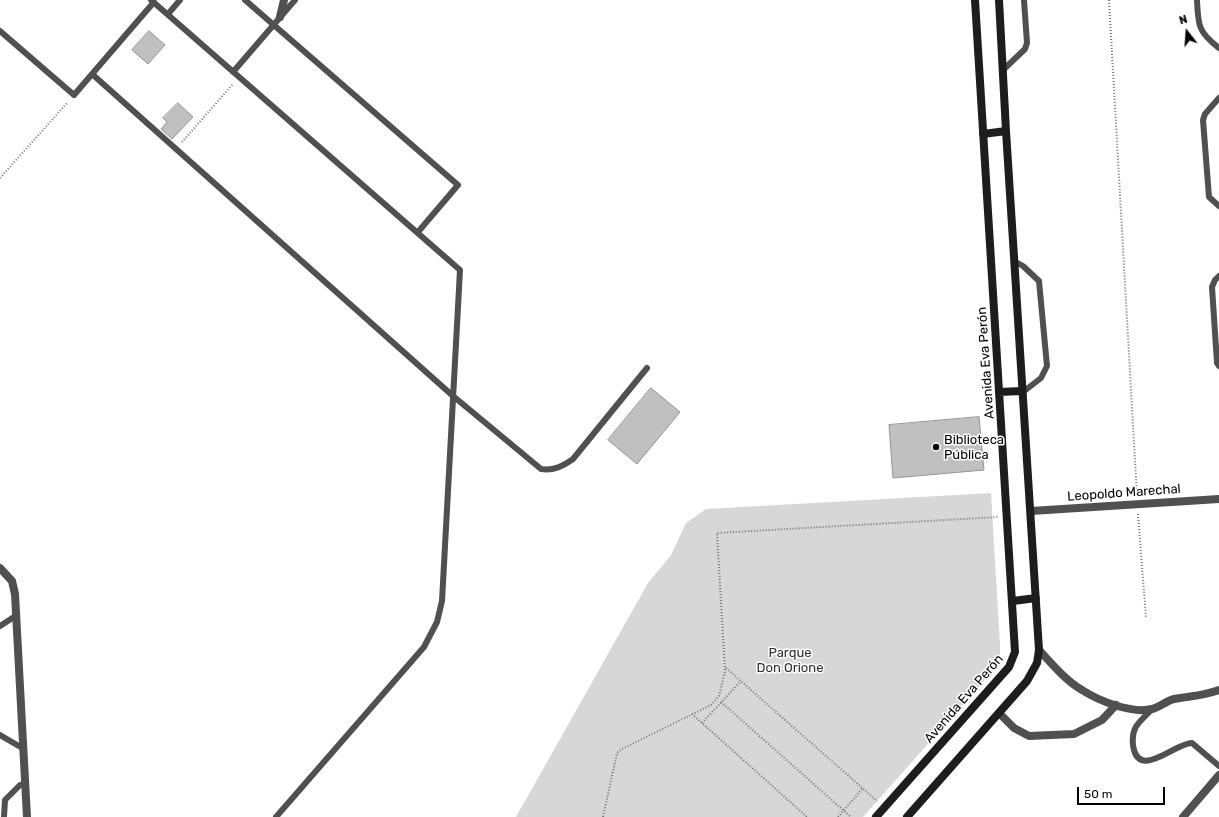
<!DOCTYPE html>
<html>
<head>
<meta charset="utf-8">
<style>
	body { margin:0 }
	#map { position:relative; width:1219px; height:817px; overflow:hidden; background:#fff; font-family:Rubik,sans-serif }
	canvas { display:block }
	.north { position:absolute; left:1167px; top:12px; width:40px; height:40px; -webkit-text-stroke:3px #fff; paint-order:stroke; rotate:343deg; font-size:11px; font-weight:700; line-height:16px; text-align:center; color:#000 }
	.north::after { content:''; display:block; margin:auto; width:14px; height:18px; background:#000; clip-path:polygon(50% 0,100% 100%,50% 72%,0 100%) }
	.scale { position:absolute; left:1077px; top:787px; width:88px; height:18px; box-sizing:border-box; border:2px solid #000; border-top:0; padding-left:5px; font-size:12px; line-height:14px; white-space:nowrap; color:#000; -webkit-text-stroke:3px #fff; paint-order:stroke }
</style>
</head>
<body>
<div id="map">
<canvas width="1219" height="817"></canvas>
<div class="north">N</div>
<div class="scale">50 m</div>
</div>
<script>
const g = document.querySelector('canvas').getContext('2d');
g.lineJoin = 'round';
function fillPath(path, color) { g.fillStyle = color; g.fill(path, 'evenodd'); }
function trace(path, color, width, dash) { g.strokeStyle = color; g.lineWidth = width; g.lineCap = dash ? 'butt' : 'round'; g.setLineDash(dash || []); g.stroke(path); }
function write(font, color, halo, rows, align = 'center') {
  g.font = font + ' Rubik,sans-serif'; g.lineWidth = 3; g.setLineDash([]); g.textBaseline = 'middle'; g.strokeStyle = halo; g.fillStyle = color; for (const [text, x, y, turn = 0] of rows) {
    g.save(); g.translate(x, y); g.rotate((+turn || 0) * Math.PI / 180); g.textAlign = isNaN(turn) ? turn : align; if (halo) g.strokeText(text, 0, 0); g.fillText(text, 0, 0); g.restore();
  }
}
fillPath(new Path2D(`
	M991,493L1000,645V658L998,665L863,817H516L648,583L671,555L686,523L706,509Z`), '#d7d7d7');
const building = new Path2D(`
	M149,31L165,45L148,64L132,50Z
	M178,103L193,117L172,139L161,129L167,122L163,118Z
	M651,388L680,412L637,464L608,440Z
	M979,417L984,470L893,478L889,425Z`);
fillPath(building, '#c0c0c0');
trace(building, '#949494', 1);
trace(new Path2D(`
	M1109,0L1137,496
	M182,142L233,84
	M0,178L68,102
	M1138,514L1146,618
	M726,668L877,801
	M721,702L851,817
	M692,714L807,817
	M702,723L741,681
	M603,817L617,753L622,749L711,705L719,696L725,671L717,533L998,517
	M838,817L863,788`), '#727272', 2, [1, 2]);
trace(new Path2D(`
	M151,0L460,270L442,601L437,622L424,647L276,817
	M245,0L458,185L418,232
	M1197,0C1198,25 1198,32 1219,48
	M168,14L180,0
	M0,31L74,95L154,2
	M1003,70L1025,49L1027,43L1024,0
	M233,72L295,0
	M92,74L453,396L541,469C554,471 563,466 573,459L647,368
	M1219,98L1205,114L1203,120L1209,197L1219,206
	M1014,261L1023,266L1039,281L1047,366L1041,378L1023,392
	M1219,276L1215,280L1212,287L1217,363L1219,366
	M0,626L17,615
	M1152,709C1140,722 1131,726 1133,745C1138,782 1176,742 1192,743L1219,766
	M0,735L24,749
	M4,817L5,800L20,785L26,783`), '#505050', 6);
trace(new Path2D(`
	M280,17L284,0`), '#505050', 8);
trace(new Path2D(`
	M1031,511L1219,499
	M0,568L12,581L15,594L27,817
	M1039,650C1052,664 1065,680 1082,690C1099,701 1132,714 1152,709C1160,707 1166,701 1174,699C1190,696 1204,696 1219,690
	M999,713L1014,728L1029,736L1074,734L1102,720L1116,705
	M1183,817L1219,775`), '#505050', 8);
trace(new Path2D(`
	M983,134L1006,131
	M999,392L1022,391
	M1013,601L1036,598
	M876,817L1009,667L1015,652L975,0
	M907,817L1027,681L1037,663L1039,650L1006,131L999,0`), '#1d1d1d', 8);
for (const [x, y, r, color] of [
	[936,447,4,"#000"]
]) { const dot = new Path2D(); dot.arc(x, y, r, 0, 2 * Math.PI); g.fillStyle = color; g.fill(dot); trace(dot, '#fff', 1.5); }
write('13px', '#000', '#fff', [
	["Avenida Eva Perón",986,363,-94],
	["Leopoldo Marechal",1124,493,-4],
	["Avenida Eva Perón",964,699,-49]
]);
write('13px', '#000', '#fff', [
	["Biblioteca",944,440],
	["Pública",944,455]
], 'left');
write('13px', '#2e2e2e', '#fff', [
	["Parque",790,653],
	["Don Orione",790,668]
]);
</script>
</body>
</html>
